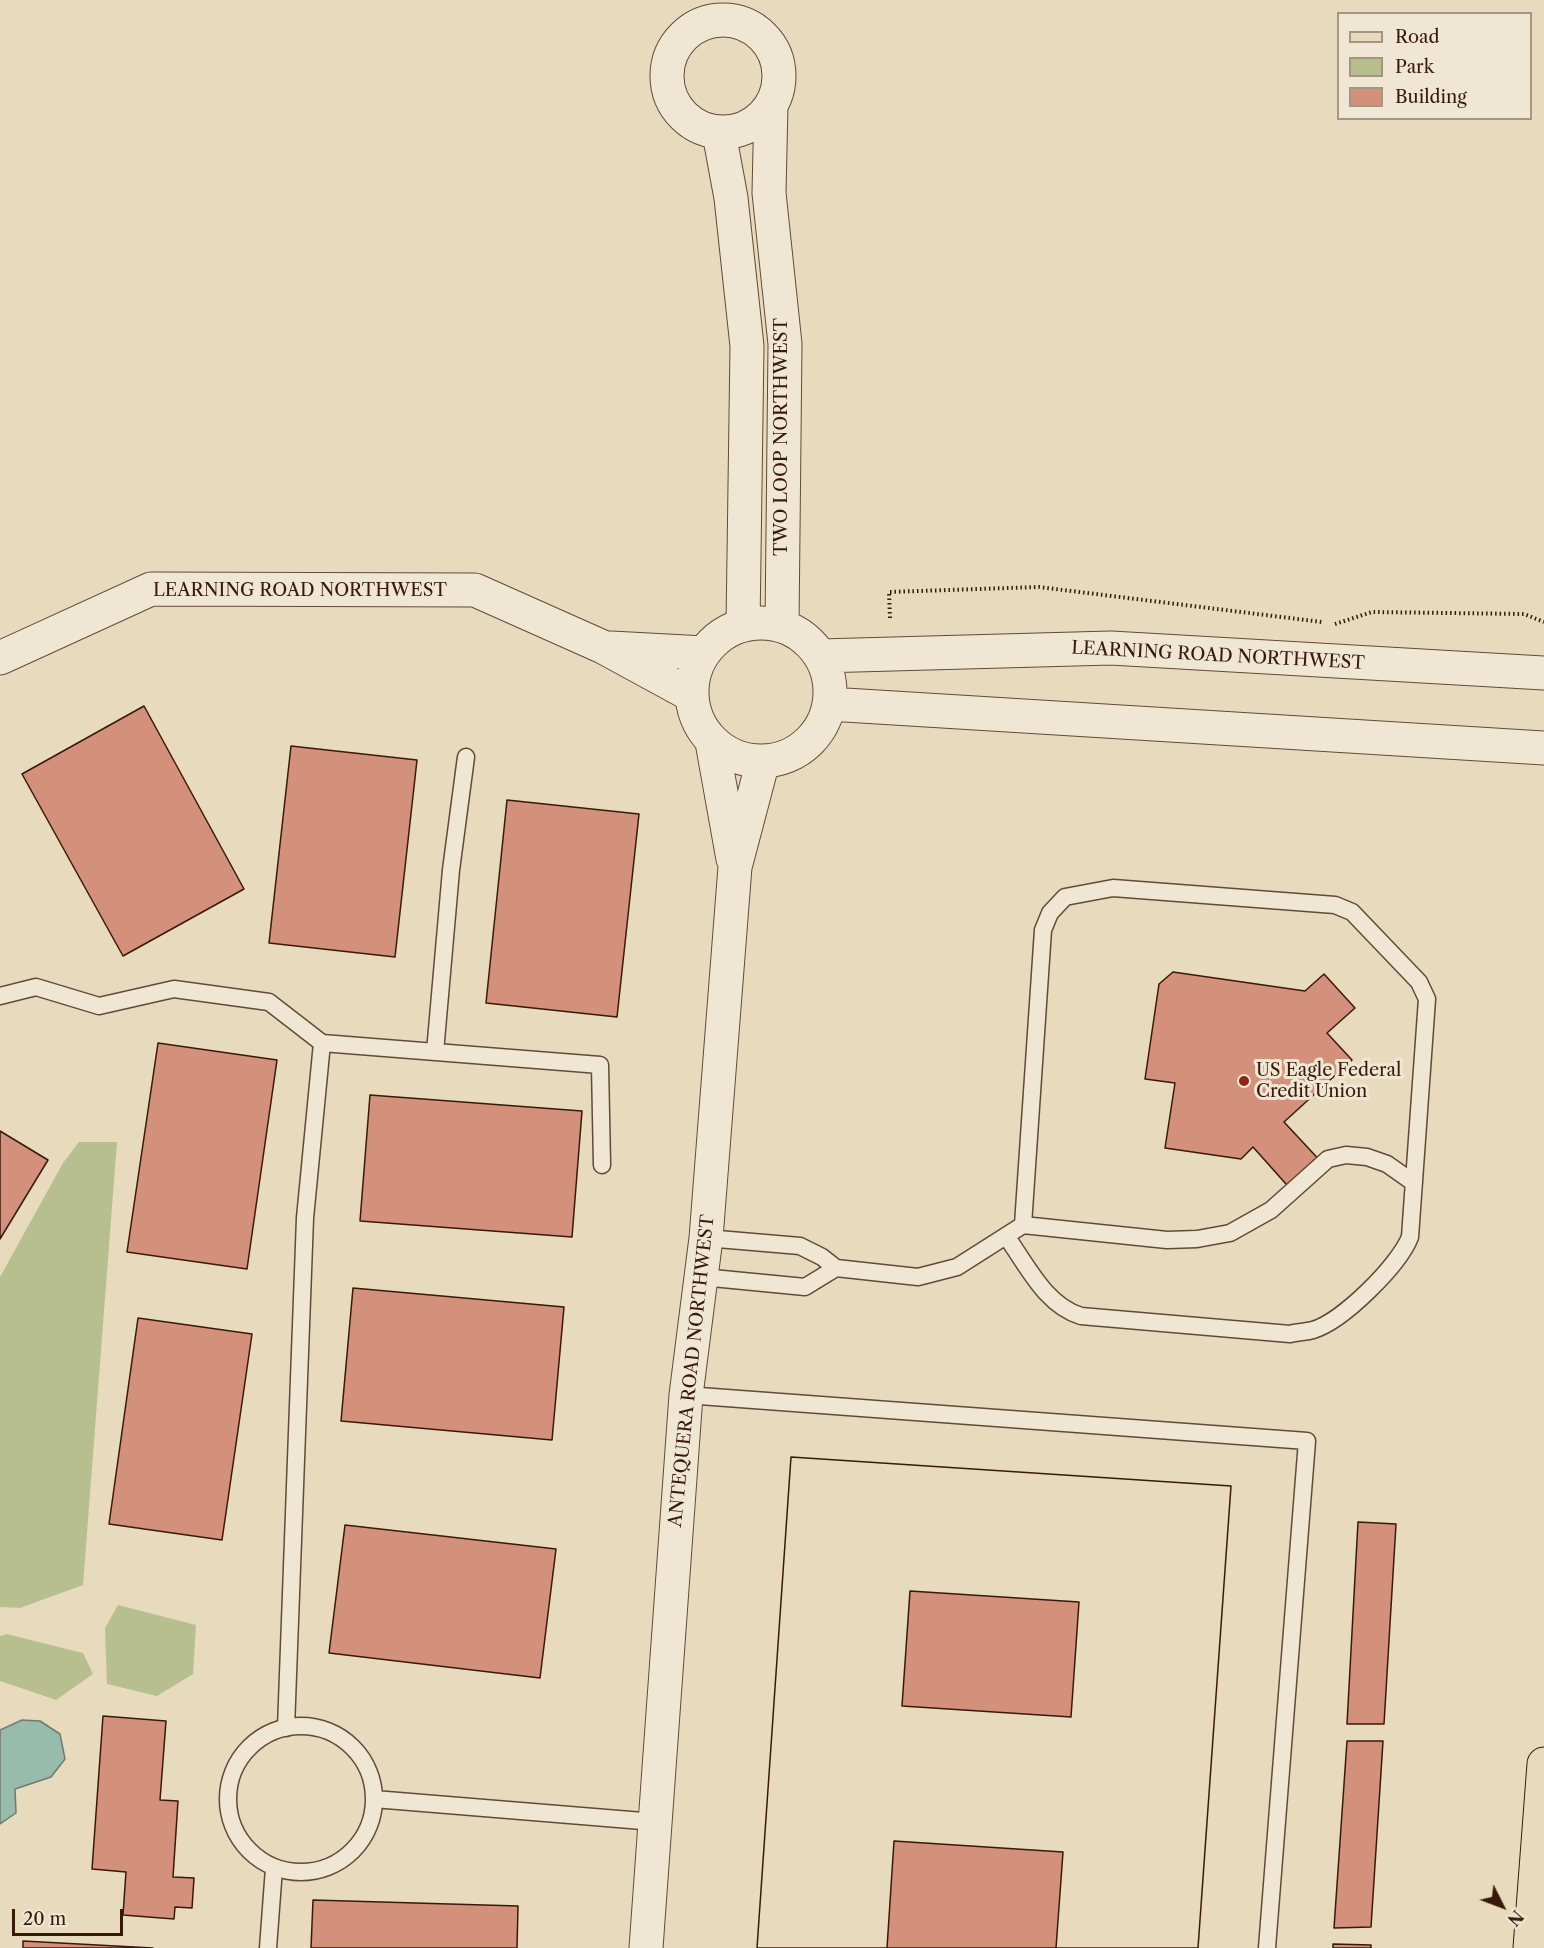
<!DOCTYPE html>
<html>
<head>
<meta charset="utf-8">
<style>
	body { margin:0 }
	#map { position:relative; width:1544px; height:1948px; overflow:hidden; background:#e7dabd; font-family:"Libre Caslon Text",serif }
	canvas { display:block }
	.legend { position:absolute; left:1337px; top:12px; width:195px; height:108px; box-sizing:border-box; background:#efe7d4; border:2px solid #a69584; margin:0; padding:8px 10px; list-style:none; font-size:18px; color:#39190b }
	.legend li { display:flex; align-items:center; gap:12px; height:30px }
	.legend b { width:30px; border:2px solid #a69584 }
	.north { position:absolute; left:1472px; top:1876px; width:60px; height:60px; -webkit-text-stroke:4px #efe7d4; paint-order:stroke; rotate:132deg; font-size:16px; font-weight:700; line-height:24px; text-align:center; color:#39190b }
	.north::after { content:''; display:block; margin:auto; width:21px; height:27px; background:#39190b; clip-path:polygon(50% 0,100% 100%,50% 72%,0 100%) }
	.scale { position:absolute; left:12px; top:1909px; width:111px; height:27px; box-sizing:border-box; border:3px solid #39190b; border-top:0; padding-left:8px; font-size:18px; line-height:21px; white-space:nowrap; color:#39190b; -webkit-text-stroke:4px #efe7d4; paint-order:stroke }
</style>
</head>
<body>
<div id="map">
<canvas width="1544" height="1948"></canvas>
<ul class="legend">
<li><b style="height:8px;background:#e7dabd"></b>Road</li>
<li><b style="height:16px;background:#b8bf8f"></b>Park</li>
<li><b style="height:16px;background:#d3907a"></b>Building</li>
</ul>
<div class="north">N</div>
<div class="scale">20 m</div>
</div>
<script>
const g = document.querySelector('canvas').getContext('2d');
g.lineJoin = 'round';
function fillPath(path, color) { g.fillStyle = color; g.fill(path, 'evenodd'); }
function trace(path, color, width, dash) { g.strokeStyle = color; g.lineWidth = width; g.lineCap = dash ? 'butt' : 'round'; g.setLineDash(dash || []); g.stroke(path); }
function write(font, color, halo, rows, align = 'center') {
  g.font = font + ' "Libre Caslon Text",serif'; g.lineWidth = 6; g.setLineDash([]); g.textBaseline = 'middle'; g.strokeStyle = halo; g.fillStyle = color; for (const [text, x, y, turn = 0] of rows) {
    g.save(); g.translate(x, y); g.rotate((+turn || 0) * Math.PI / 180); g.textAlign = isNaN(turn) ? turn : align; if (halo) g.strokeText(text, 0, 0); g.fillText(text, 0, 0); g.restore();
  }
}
fillPath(new Path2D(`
	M79,1142H117L83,1585L20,1608L0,1607V1277L63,1163Z
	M118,1605L196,1625L193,1674L157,1696L107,1684L105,1628Z
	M7,1634L83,1653L93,1674L56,1700L0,1681V1636Z`), '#b8bf8f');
const water = new Path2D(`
	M22,1720L40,1721L60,1734L65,1759L51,1777L15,1789L16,1813L0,1824V1730Z`);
fillPath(water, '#97bbad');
trace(water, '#717a6c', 1.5);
const building = new Path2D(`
	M144,706L244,889L123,956L22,774Z
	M291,746L417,760L395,957L269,943Z
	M507,800L639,814L617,1017L486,1003Z
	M1173,972L1305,991L1324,974L1355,1008L1327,1033L1352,1060L1284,1122L1325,1166L1294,1193L1253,1147L1241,1159L1165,1148L1175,1083L1145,1079L1159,984Z
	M158,1043L277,1060L247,1269L127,1252Z
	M370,1095L582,1111L572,1237L360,1221Z
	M0,1131L48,1160L0,1239Z
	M353,1288L564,1307L552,1440L341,1421Z
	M138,1318L252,1334L222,1540L109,1524Z
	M791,1457L1231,1486L1198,1948H1056L1063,1852L894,1841L887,1948H757ZM910,1591L1079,1602L1071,1717L902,1706Z
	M791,1457L1231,1486L1198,1948H757Z
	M1358,1522L1396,1524L1384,1724H1347Z
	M345,1525L556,1549L540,1678L329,1653Z
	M103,1716L166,1721L160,1800L178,1801L173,1877L194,1878L192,1908L175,1907L174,1919L123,1915L126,1872L92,1869Z
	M1347,1741H1383L1371,1927L1334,1928Z
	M313,1900L518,1906L517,1948H311Z
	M23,1941L153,1948H23Z
	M1333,1944L1371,1945V1948H1333Z`);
fillPath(building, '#d3907a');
trace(building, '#39190b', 1.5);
const lane = new Path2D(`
	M0,996L36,987L99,1006L174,989L269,1002L322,1043L305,1218L286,1728
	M322,1043L600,1065L602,1165
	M435,1052L451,870L466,757
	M1006,1236C1027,1265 1045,1305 1081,1316L1290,1334C1297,1332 1306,1332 1313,1330C1343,1321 1399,1265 1410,1237L1427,999L1419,982L1352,912L1335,905L1113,888L1065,897L1050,913L1043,930L1023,1225
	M706,1238L800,1246L822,1257L836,1268L918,1277L957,1267L1023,1225L1167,1240L1197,1239L1230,1233L1271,1210L1328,1159L1346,1155L1367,1157L1387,1164L1414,1183
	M702,1277L805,1287L836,1268
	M686,1395L1307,1441L1267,1948
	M228 1799a73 73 0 1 1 146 0a73 73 0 1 1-146 0Z
	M374,1799L655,1822
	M268,1948L274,1868`);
const street = new Path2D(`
	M667 76a56 56 0 1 1 112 0a56 56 0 1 1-112 0Z
	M771,105L769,193L785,344L782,626
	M719,133L731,198L747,346L743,625
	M692 692a69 69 0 1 1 138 0a69 69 0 1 1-138 0Z
	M611,648L704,653
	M820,656L1111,648L1544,673
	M0,658L151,589L475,590L603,647L691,695
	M829,704L1544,748
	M712,742L733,859
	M646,1948L686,1395L706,1238L735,867L763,761`);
const primary = new Path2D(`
	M1530,1948L1544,1764`);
trace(lane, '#644938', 19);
trace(street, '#644938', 35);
trace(primary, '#39190b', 35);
trace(new Path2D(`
	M890,618L889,592L1039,587L1322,622
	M1335,624L1372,612L1524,614L1544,622`), '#39190b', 4, [1.5, 3]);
trace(lane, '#efe7d4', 16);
trace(street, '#efe7d4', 33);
trace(primary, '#e7dabd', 33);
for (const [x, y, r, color] of [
	[1244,1081,6,"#8f2418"]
]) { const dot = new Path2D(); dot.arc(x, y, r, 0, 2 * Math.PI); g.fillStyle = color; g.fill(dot); trace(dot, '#efe7d4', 2); }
write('18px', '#39190b', '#efe7d4', [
	["TWO LOOP NORTHWEST",782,437,-90],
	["LEARNING ROAD NORTHWEST",300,591],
	["LEARNING ROAD NORTHWEST",1218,656,3],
	["ANTEQUERA ROAD NORTHWEST",692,1371,-84]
]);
write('18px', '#39190b', '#efe7d4', [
	["US Eagle Federal",1256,1071],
	["Credit Union",1256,1092]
], 'left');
</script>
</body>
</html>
